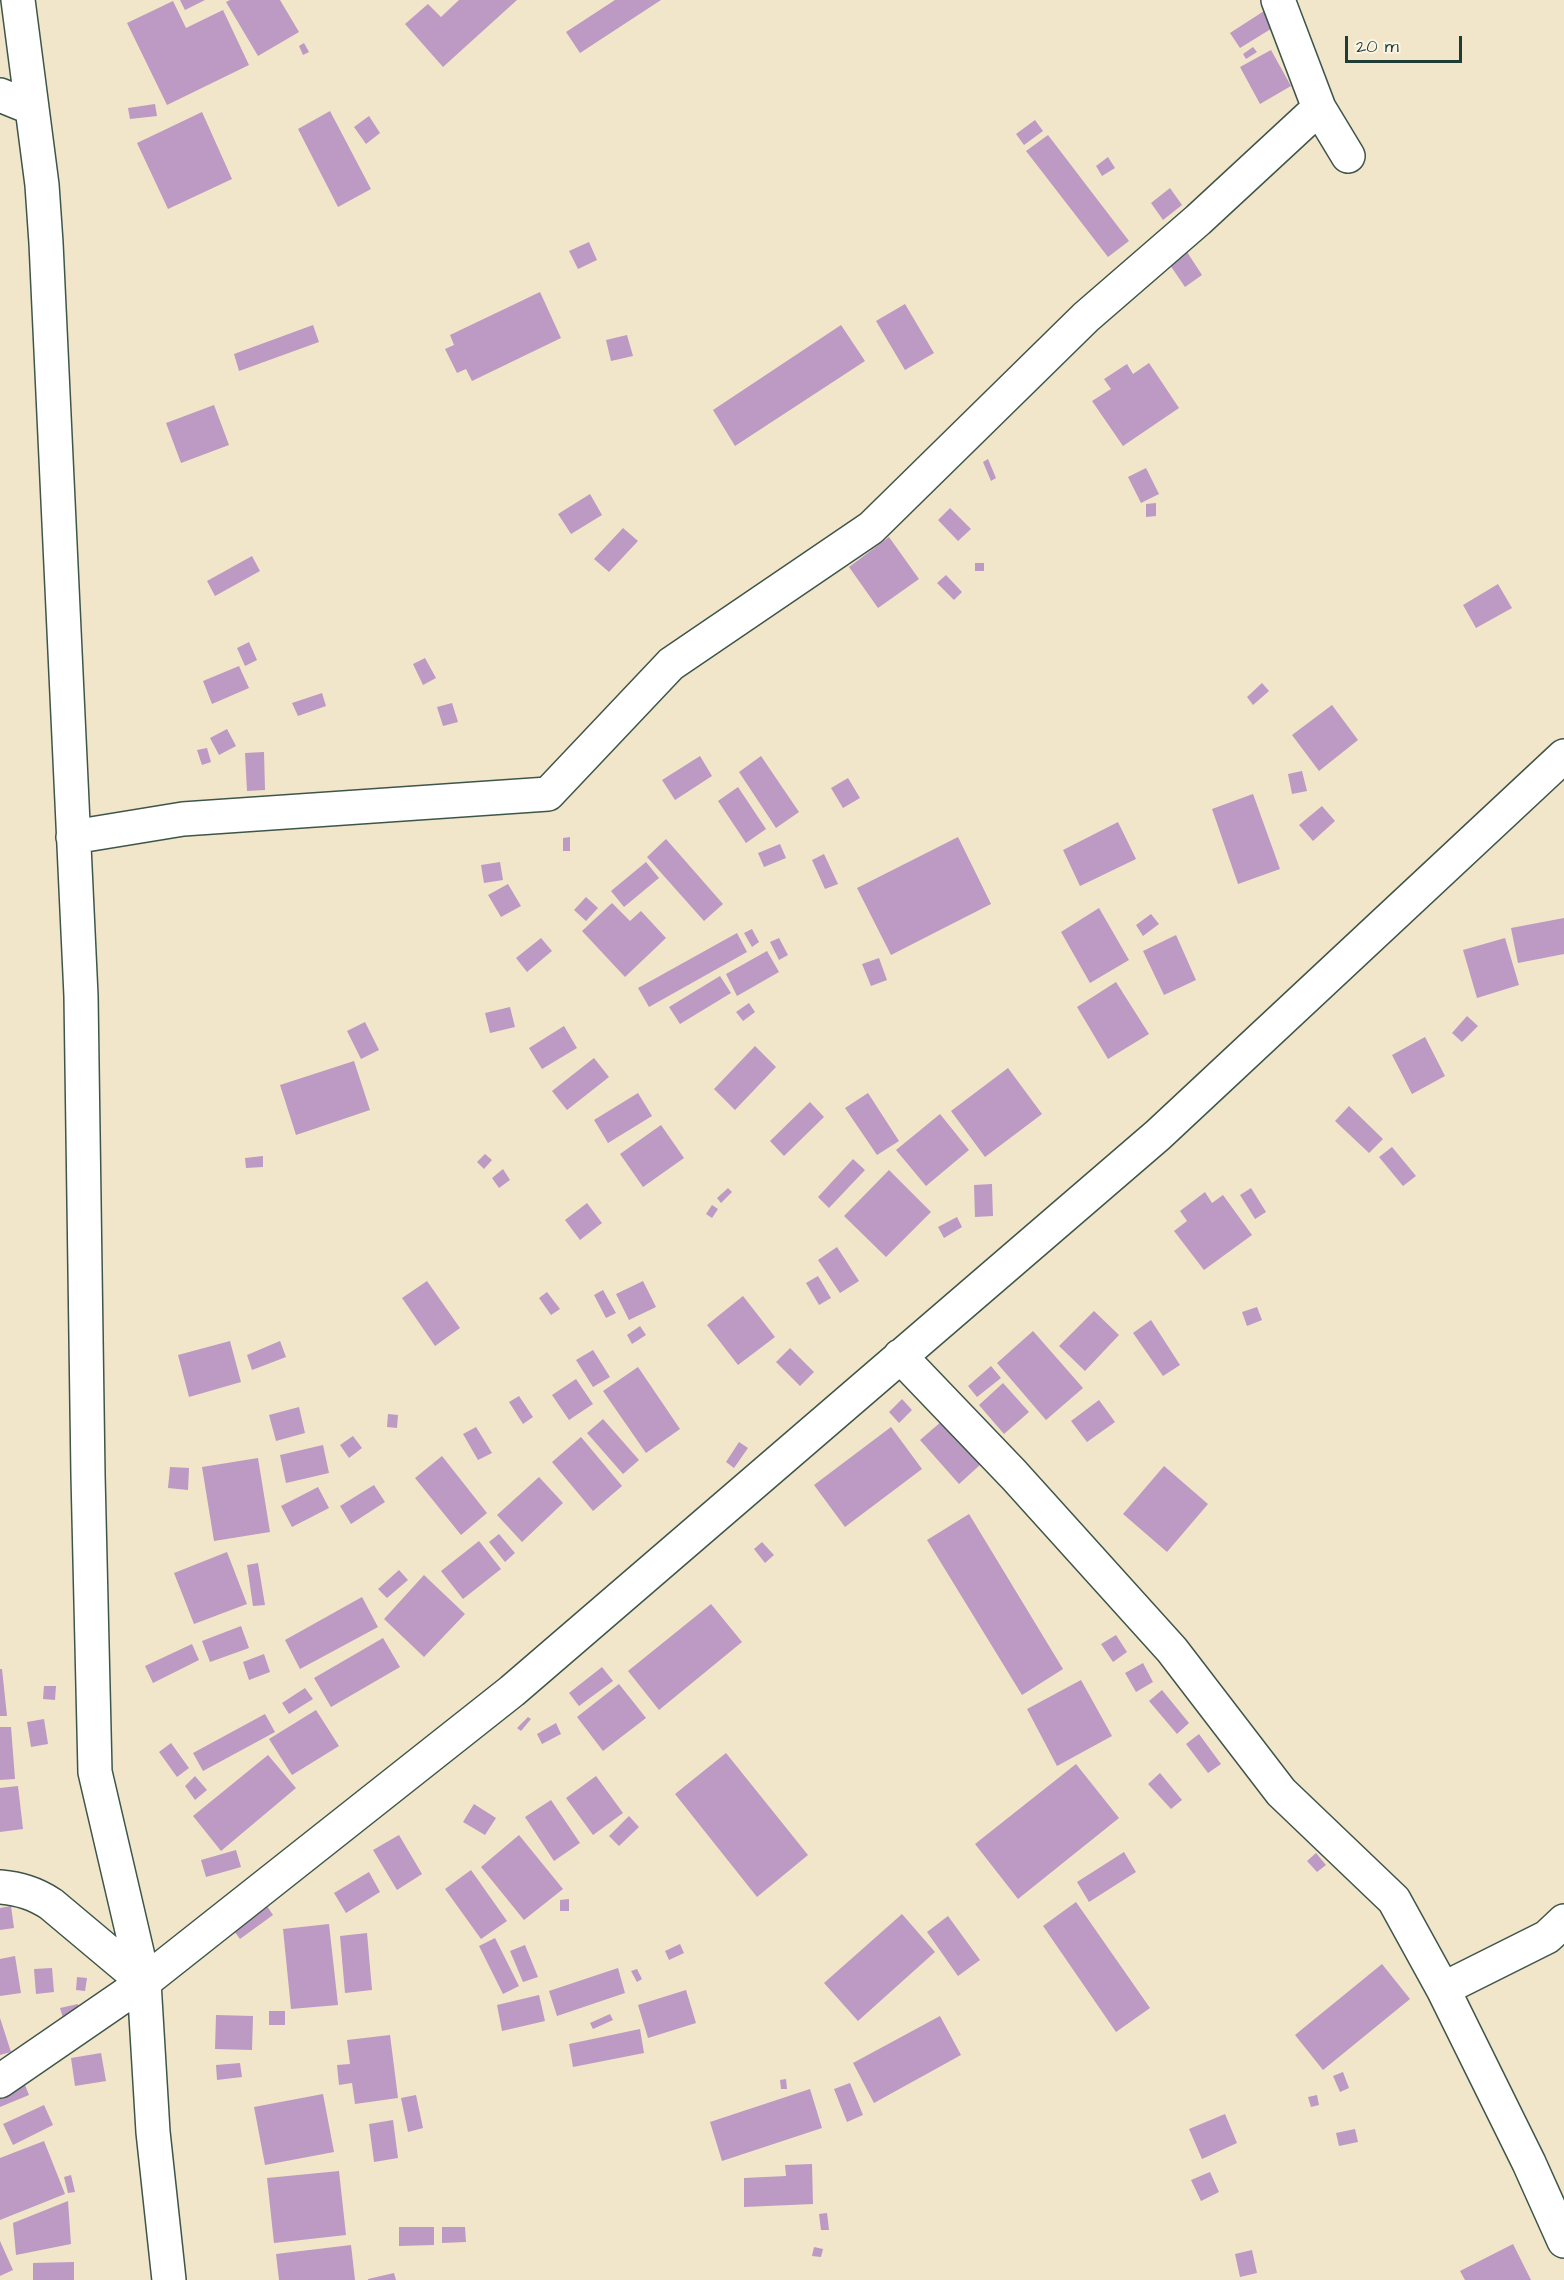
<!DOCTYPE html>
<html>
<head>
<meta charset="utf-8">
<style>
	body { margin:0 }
	#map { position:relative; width:1564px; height:2280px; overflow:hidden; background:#f1e6c9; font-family:"Architects Daughter",sans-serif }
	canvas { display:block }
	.scale { position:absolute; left:1345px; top:36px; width:117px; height:27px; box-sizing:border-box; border:3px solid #1f3d34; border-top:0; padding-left:8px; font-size:18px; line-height:21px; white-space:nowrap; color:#1f3d34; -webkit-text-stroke:4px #fcf5e5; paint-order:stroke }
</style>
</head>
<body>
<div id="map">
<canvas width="1564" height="2280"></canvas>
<div class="scale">20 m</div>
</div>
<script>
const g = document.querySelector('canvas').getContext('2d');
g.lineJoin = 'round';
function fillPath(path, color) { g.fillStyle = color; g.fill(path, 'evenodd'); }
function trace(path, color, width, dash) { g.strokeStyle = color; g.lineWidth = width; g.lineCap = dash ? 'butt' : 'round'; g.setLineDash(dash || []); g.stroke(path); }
fillPath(new Path2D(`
	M180,0H205L185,10Z
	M230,0H280L299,32L258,56L226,2Z
	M459,0H517L443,67L405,24L428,4L441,17Z
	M615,0H661L580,53L566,32Z
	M173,1L186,28L223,10L249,65L167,105L127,23Z
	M1264,11L1274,27L1240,48L1230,33Z
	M304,43L309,52L303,55L299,46Z
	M1253,47L1257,52L1246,59L1243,54Z
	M1271,50L1291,86L1260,104L1240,67Z
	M155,104L157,116L130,119L128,108Z
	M330,111L371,189L338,207L298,129Z
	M202,112L232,179L168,209L137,143Z
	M369,116L380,133L366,144L354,127Z
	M1035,120L1043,131L1024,145L1016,134Z
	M1048,135L1129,241L1108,257L1026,151Z
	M1108,157L1115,168L1102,176L1096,166Z
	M1170,188L1182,205L1163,220L1151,203Z
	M589,242L597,260L578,269L569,251Z
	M1187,252L1202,275L1185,287L1170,265Z
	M540,292L561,338L472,381L466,369L457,373L445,349L454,345L450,335Z
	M905,304L934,353L905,370L876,321Z
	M313,325L319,342L239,371L234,354Z
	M841,325L865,361L735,446L713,410Z
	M627,335L633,356L611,361L606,340Z
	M1149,363L1179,408L1123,446L1092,401L1111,389L1104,379L1127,364L1133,374Z
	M214,405L229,445L181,463L166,423Z
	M988,459L996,478L991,481L983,462Z
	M1146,468L1159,494L1141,503L1128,477Z
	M590,494L602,515L571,534L558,514Z
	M1156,503V516L1146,517V504Z
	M950,508L971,529L958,541L938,520Z
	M623,528L638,541L609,572L594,559Z
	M889,537L919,579L878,608L849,567Z
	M252,556L260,571L215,596L207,581Z
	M975,563H984V571H975Z
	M946,575L962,592L954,600L937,583Z
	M1498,584L1512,608L1476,628L1463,605Z
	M249,642L257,660L245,666L237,648Z
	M425,658L436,678L423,685L413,664Z
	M239,666L249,688L212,704L203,681Z
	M1262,683L1269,691L1253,705L1247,697Z
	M322,693L326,706L298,716L292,703Z
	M452,703L458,722L443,726L437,707Z
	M1332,705L1358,740L1319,771L1292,735Z
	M227,729L236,746L219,755L210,738Z
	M207,748L211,762L202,765L197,750Z
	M264,752L265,790L247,791L245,753Z
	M700,756L712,776L675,800L662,780Z
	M761,756L799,812L776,828L739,772Z
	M1302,771L1307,791L1292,794L1288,774Z
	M848,778L860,798L843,808L831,788Z
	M738,787L766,829L746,843L718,801Z
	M1253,794L1280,869L1238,884L1212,809Z
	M1322,806L1335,821L1313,841L1299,825Z
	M1118,822L1136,859L1080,886L1063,850Z
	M570,837V851H563V838Z
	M958,837L991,904L891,955L857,888Z
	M666,839L723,904L704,921L647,857Z
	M780,844L786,858L764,867L758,853Z
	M824,854L838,884L825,889L812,860Z
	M500,862L503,880L484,883L481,865Z
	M646,862L659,878L624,907L611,891Z
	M508,884L521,906L501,917L488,895Z
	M586,897L598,908L586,921L574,910Z
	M612,903L630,921L641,911L666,938L625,977L582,931Z
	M1099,908L1129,960L1090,983L1061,932Z
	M1151,914L1159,924L1143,936L1136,925Z
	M1564,918V954L1518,963L1511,928Z
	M752,929L759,942L752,947L744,933Z
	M737,933L747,952L649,1007L638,988Z
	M1176,935L1196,980L1164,995L1143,951Z
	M541,938L552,951L527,972L516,958Z
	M779,938L788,955L779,960L770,942Z
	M1505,938L1519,985L1477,998L1463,950Z
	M767,951L779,972L737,996L726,974Z
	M879,958L887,980L871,986L862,964Z
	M720,976L731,993L680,1024L669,1007Z
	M1116,982L1149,1034L1108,1059L1077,1007Z
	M749,1003L755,1012L743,1021L736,1012Z
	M510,1007L515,1027L490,1033L485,1013Z
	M1467,1016L1478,1026L1462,1042L1452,1033Z
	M365,1022L379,1050L361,1059L347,1031Z
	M564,1026L577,1048L542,1069L529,1048Z
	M1425,1037L1445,1076L1412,1094L1392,1055Z
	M755,1046L776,1067L735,1110L714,1089Z
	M594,1058L609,1077L567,1110L552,1091Z
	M354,1061L370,1110L296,1135L280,1085Z
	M1008,1068L1042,1114L985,1157L951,1111Z
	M638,1093L652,1116L608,1143L594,1120Z
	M868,1093L899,1141L877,1155L845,1108Z
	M810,1102L824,1117L784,1156L770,1141Z
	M1349,1106L1383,1139L1369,1153L1335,1121Z
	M940,1114L969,1150L926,1186L896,1150Z
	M661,1125L684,1158L643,1187L620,1154Z
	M1392,1147L1416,1176L1403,1186L1379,1157Z
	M485,1154L492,1160L484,1169L477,1162Z
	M263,1156V1167L246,1168L245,1158Z
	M853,1159L865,1170L829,1208L818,1197Z
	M503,1169L510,1180L499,1188L492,1178Z
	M889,1170L931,1212L886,1257L844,1216Z
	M992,1184L993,1216L975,1217L974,1185Z
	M728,1188L732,1192L721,1203L717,1198Z
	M1251,1188L1266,1212L1255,1219L1240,1195Z
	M1205,1192L1212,1203L1223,1195L1252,1235L1204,1270L1174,1231L1187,1221L1180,1211Z
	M587,1203L602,1223L580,1240L565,1220Z
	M712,1205L718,1209L712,1218L706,1214Z
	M957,1217L962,1227L944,1238L938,1227Z
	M837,1247L859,1281L840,1293L818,1260Z
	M818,1276L831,1298L819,1305L806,1283Z
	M427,1281L460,1328L435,1346L402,1298Z
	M643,1281L656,1307L629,1320L616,1294Z
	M603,1290L616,1313L606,1318L594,1295Z
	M547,1292L560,1309L551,1315L539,1298Z
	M743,1296L775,1337L738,1365L707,1325Z
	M1257,1307L1262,1320L1247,1326L1242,1312Z
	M1094,1311L1119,1335L1085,1371L1059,1346Z
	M1151,1320L1180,1365L1163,1376L1133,1333Z
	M640,1326L646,1335L632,1344L627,1335Z
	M1033,1331L1083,1388L1046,1420L997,1363Z
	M230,1341L241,1382L189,1397L178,1355Z
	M280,1341L286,1357L252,1370L247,1355Z
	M790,1348L814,1372L800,1386L776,1362Z
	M593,1350L610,1377L593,1387L576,1360Z
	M991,1366L1001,1378L977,1397L968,1386Z
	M638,1367L680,1429L646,1453L603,1391Z
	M576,1379L593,1404L569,1420L552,1395Z
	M1003,1383L1029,1412L1004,1434L979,1405Z
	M519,1396L533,1417L523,1424L509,1402Z
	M902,1399L912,1410L899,1423L889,1412Z
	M1099,1400L1115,1422L1087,1442L1071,1421Z
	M299,1407L305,1433L276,1441L269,1415Z
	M388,1414L398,1415L397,1428L387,1427Z
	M603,1419L639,1460L623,1474L587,1433Z
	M942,1421L980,1465L959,1484L920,1440Z
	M476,1427L492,1453L478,1460L463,1434Z
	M891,1427L922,1469L845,1527L814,1485Z
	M353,1436L362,1448L349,1458L340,1445Z
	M581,1437L622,1486L593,1511L552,1462Z
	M739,1442L748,1448L734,1468L726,1462Z
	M323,1445L329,1473L286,1483L280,1455Z
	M442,1456L487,1513L461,1535L415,1478Z
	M258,1458L270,1532L214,1541L202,1467Z
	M1164,1466L1208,1504L1167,1552L1123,1514Z
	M170,1467L189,1468L188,1490L168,1488Z
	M539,1477L563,1503L522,1542L497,1515Z
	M374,1485L385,1502L351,1524L340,1506Z
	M318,1487L329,1508L292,1527L281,1506Z
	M969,1514L1063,1669L1022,1695L927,1540Z
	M499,1534L515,1553L505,1562L489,1542Z
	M479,1541L501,1569L463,1599L441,1571Z
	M762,1542L774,1555L765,1563L754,1549Z
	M227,1552L247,1604L194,1624L174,1573Z
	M258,1563L265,1605L253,1606L247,1565Z
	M399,1570L408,1580L387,1598L378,1589Z
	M424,1575L465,1614L424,1657L384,1619Z
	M362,1597L378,1627L300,1669L285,1640Z
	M711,1604L742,1642L659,1710L628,1671Z
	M241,1626L249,1648L210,1662L202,1641Z
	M1116,1635L1127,1652L1113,1662L1101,1644Z
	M383,1638L400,1667L331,1707L314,1678Z
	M192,1644L199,1660L153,1683L145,1666Z
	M264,1654L270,1672L249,1680L243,1662Z
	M1143,1663L1153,1682L1136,1692L1125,1673Z
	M602,1667L613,1681L579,1706L569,1693Z
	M0,1669H2L7,1716H0Z
	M1081,1680L1112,1736L1057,1766L1027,1709Z
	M619,1684L646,1718L603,1751L577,1717Z
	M44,1686H56L55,1700L43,1699Z
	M305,1688L313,1699L289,1714L282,1703Z
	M1162,1690L1189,1723L1177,1734L1149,1701Z
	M316,1710L339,1746L292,1775L269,1739Z
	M265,1714L275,1732L203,1771L193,1753Z
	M528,1717L531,1719L521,1731L517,1728Z
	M44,1719L48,1744L31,1747L27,1722Z
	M556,1723L561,1734L542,1744L537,1734Z
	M0,1727H11L15,1779L0,1780Z
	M1199,1734L1221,1764L1208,1773L1186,1744Z
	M171,1743L189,1768L177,1777L159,1752Z
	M726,1753L808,1855L757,1897L675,1794Z
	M268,1755L296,1788L221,1851L193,1816Z
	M1076,1764L1119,1818L1018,1899L975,1844Z
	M1160,1773L1182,1800L1171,1809L1148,1784Z
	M195,1776L207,1790L195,1800L185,1786Z
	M596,1776L623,1813L593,1835L566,1798Z
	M18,1786L23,1829L0,1832V1788Z
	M551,1800L580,1843L554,1861L525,1817Z
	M474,1804L496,1818L485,1835L463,1822Z
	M629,1816L639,1827L619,1846L609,1836Z
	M399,1835L422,1874L397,1890L373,1850Z
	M519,1835L563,1889L524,1920L481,1867Z
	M236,1850L241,1867L206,1877L201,1860Z
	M1124,1852L1136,1872L1089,1902L1077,1882Z
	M1316,1853L1326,1865L1317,1872L1307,1861Z
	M471,1870L507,1921L481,1939L445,1889Z
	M369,1872L380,1892L346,1913L334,1893Z
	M569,1899V1911H560V1900Z
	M1076,1902L1150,2008L1116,2032L1043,1926Z
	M11,1906L14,1928L0,1930V1908Z
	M267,1906L273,1915L240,1939L234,1931Z
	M902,1914L935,1952L858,2021L824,1983Z
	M948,1916L980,1960L958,1976L927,1932Z
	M329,1924L338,2005L291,2009L283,1929Z
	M367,1933L372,1990L345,1993L340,1936Z
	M495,1938L519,1986L503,1994L479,1946Z
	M680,1944L684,1953L669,1960L665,1951Z
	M525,1945L538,1977L523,1982L510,1951Z
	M15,1956L21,1993L0,1996V1959Z
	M1382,1964L1410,1999L1323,2070L1295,2035Z
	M52,1968L54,1992L36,1994L34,1969Z
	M618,1968L625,1993L557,2016L549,1991Z
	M637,1969L642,1979L637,1982L631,1971Z
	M77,1977L87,1978L85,1991L76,1990Z
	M686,1990L696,2023L648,2038L638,2005Z
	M539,1995L545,2021L502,2031L497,2005Z
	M78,2004L81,2018L64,2021L60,2008Z
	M269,2011H285V2025H269Z
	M610,2014L613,2020L593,2029L590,2023Z
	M216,2015L253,2016L252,2050L215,2049Z
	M940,2016L961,2055L874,2103L853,2063Z
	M0,2018L11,2052L0,2055Z
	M640,2029L644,2053L573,2067L569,2044Z
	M390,2035L398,2098L355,2104L352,2083L339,2085L337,2065L350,2064L347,2040Z
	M101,2053L106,2081L75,2086L71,2058Z
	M240,2063L242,2077L217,2080L216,2065Z
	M1343,2072L1349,2088L1340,2092L1333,2076Z
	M786,2079L787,2089H781L780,2080Z
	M23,2080L29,2095L0,2107V2090Z
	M850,2083L863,2115L847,2122L834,2089Z
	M810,2089L822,2128L722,2161L710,2122Z
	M323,2094L334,2152L265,2165L254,2107Z
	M416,2095L423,2128L408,2132L401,2098Z
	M1317,2095L1319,2105L1311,2107L1308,2097Z
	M44,2105L53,2125L13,2145L3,2124Z
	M1225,2114L1237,2143L1202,2159L1189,2129Z
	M393,2120L398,2158L374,2162L369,2124Z
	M1355,2129L1358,2142L1339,2146L1336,2133Z
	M44,2141L65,2194L0,2220V2158Z
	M812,2164L813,2204L744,2207V2178L786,2176L785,2165Z
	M339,2171L346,2235L274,2243L267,2178Z
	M1210,2172L1219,2192L1201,2201L1191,2180Z
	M71,2175L75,2192L68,2193L64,2177Z
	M68,2201L71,2244L16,2255L13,2223Z
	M827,2213L829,2230H821L819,2214Z
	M399,2227H434V2245L399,2246Z
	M442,2227H465L466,2242L442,2243Z
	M0,2241L13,2270L0,2276Z
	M1513,2244L1531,2280H1465L1460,2271Z
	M351,2245L355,2280H279L276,2254Z
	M814,2247L823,2249L821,2257L812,2256Z
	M1252,2250L1257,2273L1240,2277L1235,2254Z
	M74,2262V2280H33V2263Z
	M394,2273L396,2280H368V2279Z`), '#bc9ac3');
const street = new Path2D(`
	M18,0L42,185L46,243L81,996L88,1475L95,1772L144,1982L153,2132L169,2280
	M1278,0L1319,108L1348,156
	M0,95L32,108
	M73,837L183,819L548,794L671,664L871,528L1086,317L1198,220L1319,108
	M900,1356L1014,1475L1172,1650L1281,1792L1394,1900L1443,1989L1529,2163L1564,2241
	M0,1887C20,1889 34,1893 51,1904L144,1982
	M1443,1989L1547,1937L1564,1921
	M0,2081L144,1982L512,1691L1158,1135L1564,756`);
trace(street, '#3e564a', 36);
trace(street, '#fff', 33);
</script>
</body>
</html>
